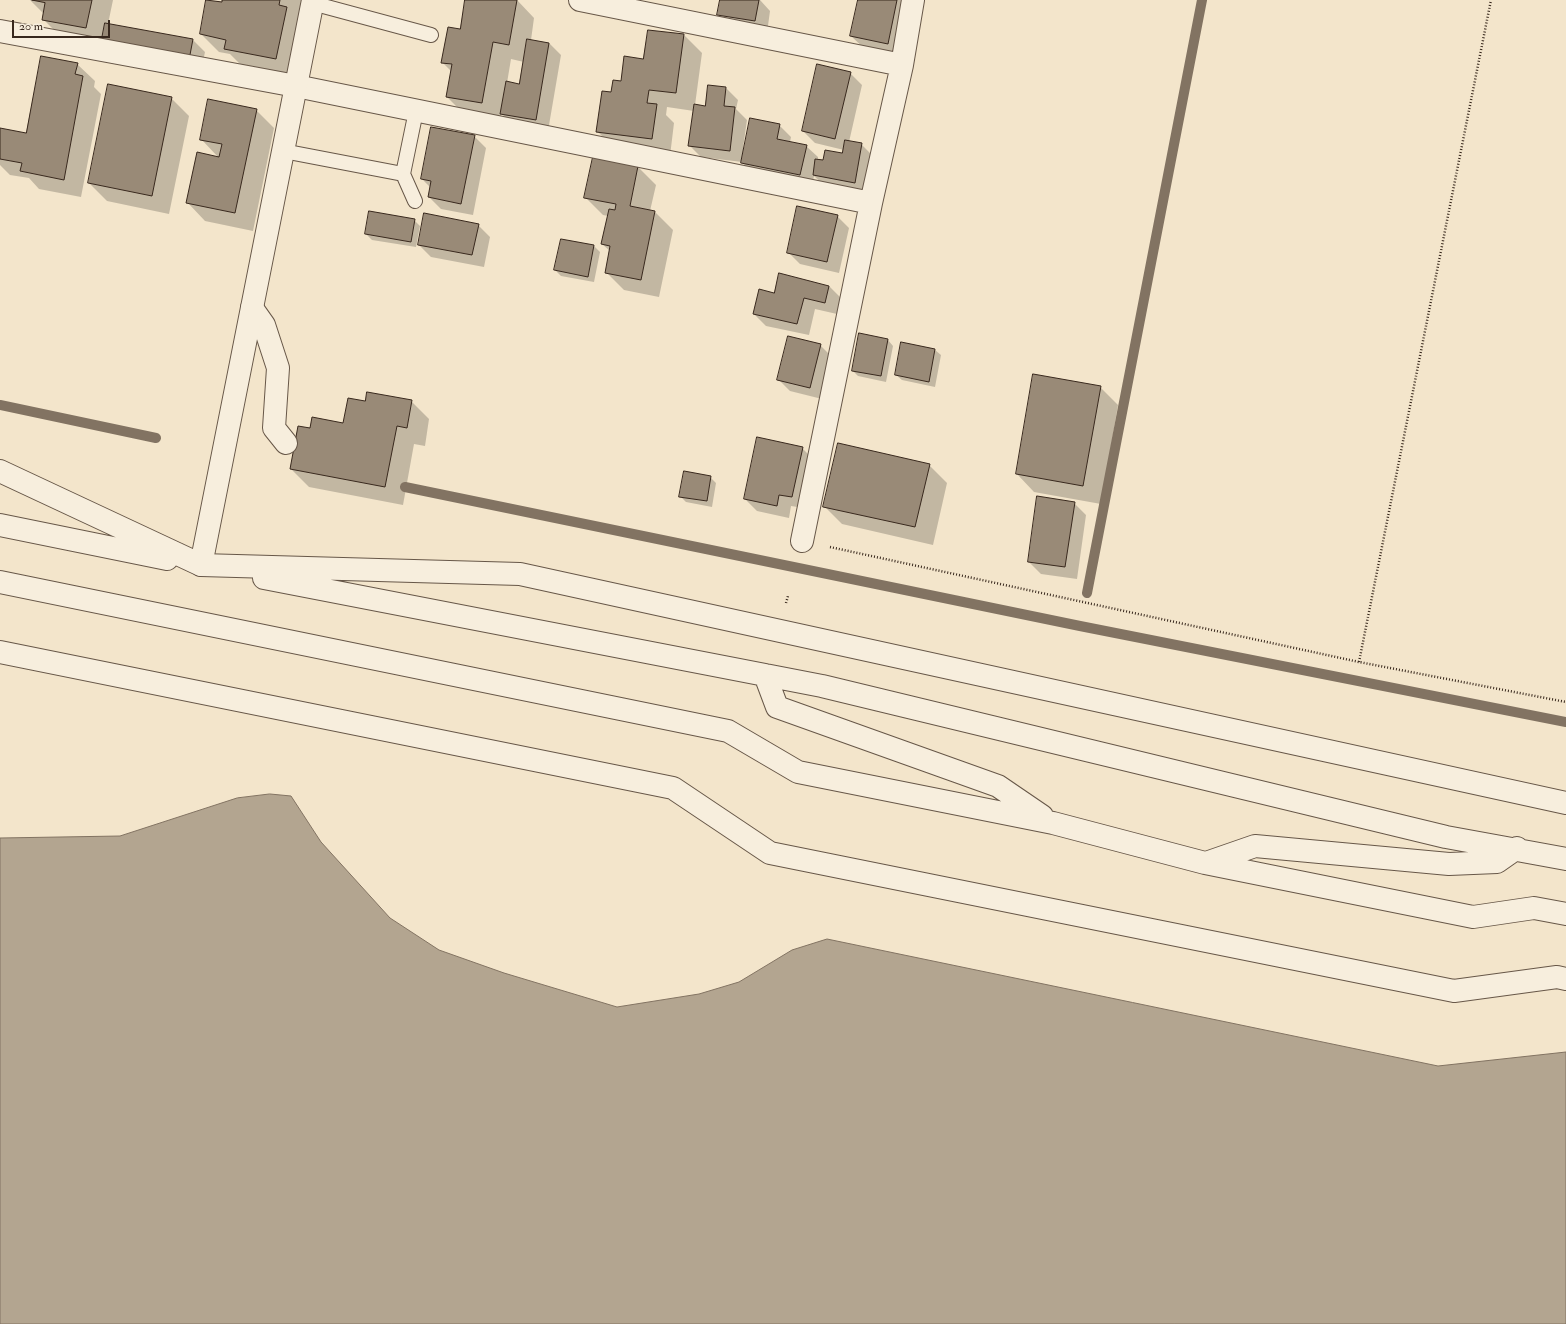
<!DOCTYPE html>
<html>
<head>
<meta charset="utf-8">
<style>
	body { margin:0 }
	#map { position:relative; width:1566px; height:1324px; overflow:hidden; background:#f3e5cb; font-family:"IM FELL Double Pica",serif }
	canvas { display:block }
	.scale { position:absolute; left:12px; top:20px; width:98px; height:18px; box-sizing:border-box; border:2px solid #38281d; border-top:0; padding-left:5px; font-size:12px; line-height:14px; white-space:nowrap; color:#38281d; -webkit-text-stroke:3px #f7eedd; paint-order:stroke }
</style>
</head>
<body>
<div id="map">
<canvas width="1566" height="1324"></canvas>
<div class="scale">20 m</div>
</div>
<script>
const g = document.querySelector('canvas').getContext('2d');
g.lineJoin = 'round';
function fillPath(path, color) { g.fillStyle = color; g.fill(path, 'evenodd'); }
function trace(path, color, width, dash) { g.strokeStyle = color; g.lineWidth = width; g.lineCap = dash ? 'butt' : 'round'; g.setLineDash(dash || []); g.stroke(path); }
const water = new Path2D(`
	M270,794L291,796L321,842L390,918L439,950L504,973L617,1007L699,994L739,982L792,950L827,939L1438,1066L1566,1052V1324H0V838L120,836L237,798Z`);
fillPath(water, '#b3a590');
trace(water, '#827362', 1);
fillPath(new Path2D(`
	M30,0H113L108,24L193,40L205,52L201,71L61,37L43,19L44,14Z
	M207,0L223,3V0H301L298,19L304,26L294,77L243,67L230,54L219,52L201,34Z
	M466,0H517L534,18L531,40L549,43L561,55L548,131L513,125L501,113L500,121L465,115L447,97L452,72L442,62L460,30ZM511,59L524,62L520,85L507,83Z
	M721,0H760L770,11L767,33L730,26L718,14Z
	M859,0H919L906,61L869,53L851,36Z
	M648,31L684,35L702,53L695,105L706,107L726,88L738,100L736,109L747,120L743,148L779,125L791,137L790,142L806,146L818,157V160L824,162L843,154L844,150L815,143L803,131L850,73L862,85L849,142L861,144L873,156L867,194L826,187L814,176L812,186L754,175L742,162L701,157L689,145L694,111L667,107L666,115L674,123L670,156L615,149L597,131L612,93L644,60Z
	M77,64L95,81L94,87L101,94L81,197L39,189L29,178L10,175L0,165V129L27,134Z
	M171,98L189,116L169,214L107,201L89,183Z
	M256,110L274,128L253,231L205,221L188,203L219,158L201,139Z
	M432,128L474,136L486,148L473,215L441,209L429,197L431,188L422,179Z
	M638,167L656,185L650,211L655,212L673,230L659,297L624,290L606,272L610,251L602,244L608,216L603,215L585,197Z
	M837,216L849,228L839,273L800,264L788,252Z
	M414,220L420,226L416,247L372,240L366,234Z
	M478,225L490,237L484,267L431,257L419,245Z
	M562,240L594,246L600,252L594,282L561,276L555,270Z
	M829,286L841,298L837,314L815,309L809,335L766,326L754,314L775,294Z
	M888,340L893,346L886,382L858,376L853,371Z
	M820,345L832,357L822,399L790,391L778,379Z
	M935,350L941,355L935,387L902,380L896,375Z
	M1034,375L1100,387L1118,405L1101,504L1034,492L1017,474Z
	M411,401L429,419L425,446L414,444L403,505L309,487L291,469L311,429L344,424Z
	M802,448L814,460L804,508L791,506L789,518L757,511L745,499Z
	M929,465L947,483L933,545L842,524L824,506Z
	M710,477L716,483L712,507L686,502L680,496Z
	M1074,503L1086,515L1077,579L1041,574L1029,562Z`), '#0003');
trace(new Path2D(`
	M0,405L156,438
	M405,487L1080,626L1566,722
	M1087,593L1202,0`), '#827362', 10);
const building = new Path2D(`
	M32,0H92L86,28L42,20L45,3Z
	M206,0L222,2V0H280L279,5L287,7L276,59L224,49L226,40L200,34Z
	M465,0H517L509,45L493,42L482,103L446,97L452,64L441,63L448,27L460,29Z
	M720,0H759L755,21L717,15Z
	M858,0H897L888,44L850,36Z
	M105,23L193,39L189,60L101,44Z
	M648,30L684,34L676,93L649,90L647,103L657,104L652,139L596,132L602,91L611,92L613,80L621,81L624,56L643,59Z
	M527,39L549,43L536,120L500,114L506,81L519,84Z
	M41,56L78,63L75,74L83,76L64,180L20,171L22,163L0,159V128L26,133Z
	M817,64L851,72L835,139L802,131Z
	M108,84L172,97L152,196L88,183Z
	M708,85L726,87L724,106L735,107L730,151L688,146L694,104L705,106Z
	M208,99L257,109L235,213L186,203L197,152L219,157L222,144L200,140Z
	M750,118L780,124L777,139L807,145L800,175L741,163Z
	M431,127L475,135L461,204L428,197L431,181L421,179Z
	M845,140L862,143L855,183L813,175L815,159L823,160L825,150L842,153Z
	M593,157L638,166L630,206L655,211L641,280L605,273L610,246L601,244L609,209L615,210L616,204L584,198Z
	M797,206L838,215L827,262L787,253Z
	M369,211L415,219L411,242L365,234Z
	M424,213L479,224L472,255L418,245Z
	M561,239L594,245L588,277L554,270Z
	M779,273L829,286L825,303L804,298L797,324L753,314L759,289L774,293Z
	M859,333L888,339L881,376L852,371Z
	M788,336L821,344L810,388L777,380Z
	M901,342L935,349L929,382L895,375Z
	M1033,374L1101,386L1083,486L1016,474Z
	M367,392L412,400L407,428L397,426L385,487L290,469L298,426L310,428L312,417L343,423L348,398L365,401Z
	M757,437L803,447L792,497L779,495L777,506L744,499Z
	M838,443L930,464L915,527L823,507Z
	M684,471L711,476L707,501L679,497Z
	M1037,496L1075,502L1065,567L1028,562Z`);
fillPath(building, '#998a77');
trace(building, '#38281d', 1);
const service = new Path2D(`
	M312,3L431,35
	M283,151L403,174L415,201
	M403,174L416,111`);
const minor = new Path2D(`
	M580,0L902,65
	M0,31L296,86L871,203
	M252,308L264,325L278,368L274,428L286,443
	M0,471L201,565L520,574L1566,803
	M0,525L167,559
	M802,541L871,203L902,65L913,0
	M264,578L822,686L1446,837L1566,859
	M0,582L728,731L798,772L1053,823L1205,863L1473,917L1534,908L1566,914
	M0,652L673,788L770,853L1454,991L1557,977L1566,979
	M765,675L777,707L998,786L1042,816
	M1206,863L1255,846L1449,864L1497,862L1517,848`);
const tertiary = new Path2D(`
	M201,565L313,0`);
trace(service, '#675748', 16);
trace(minor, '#675748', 24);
trace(tertiary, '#675748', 24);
trace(new Path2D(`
	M830,547L1359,662L1566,702
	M786,603L788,596
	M1359,662L1491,0`), '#38281d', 2.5, [1, 2]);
trace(service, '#f7eedd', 14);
trace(minor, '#f7eedd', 22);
trace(tertiary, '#f7eedd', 22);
</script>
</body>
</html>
